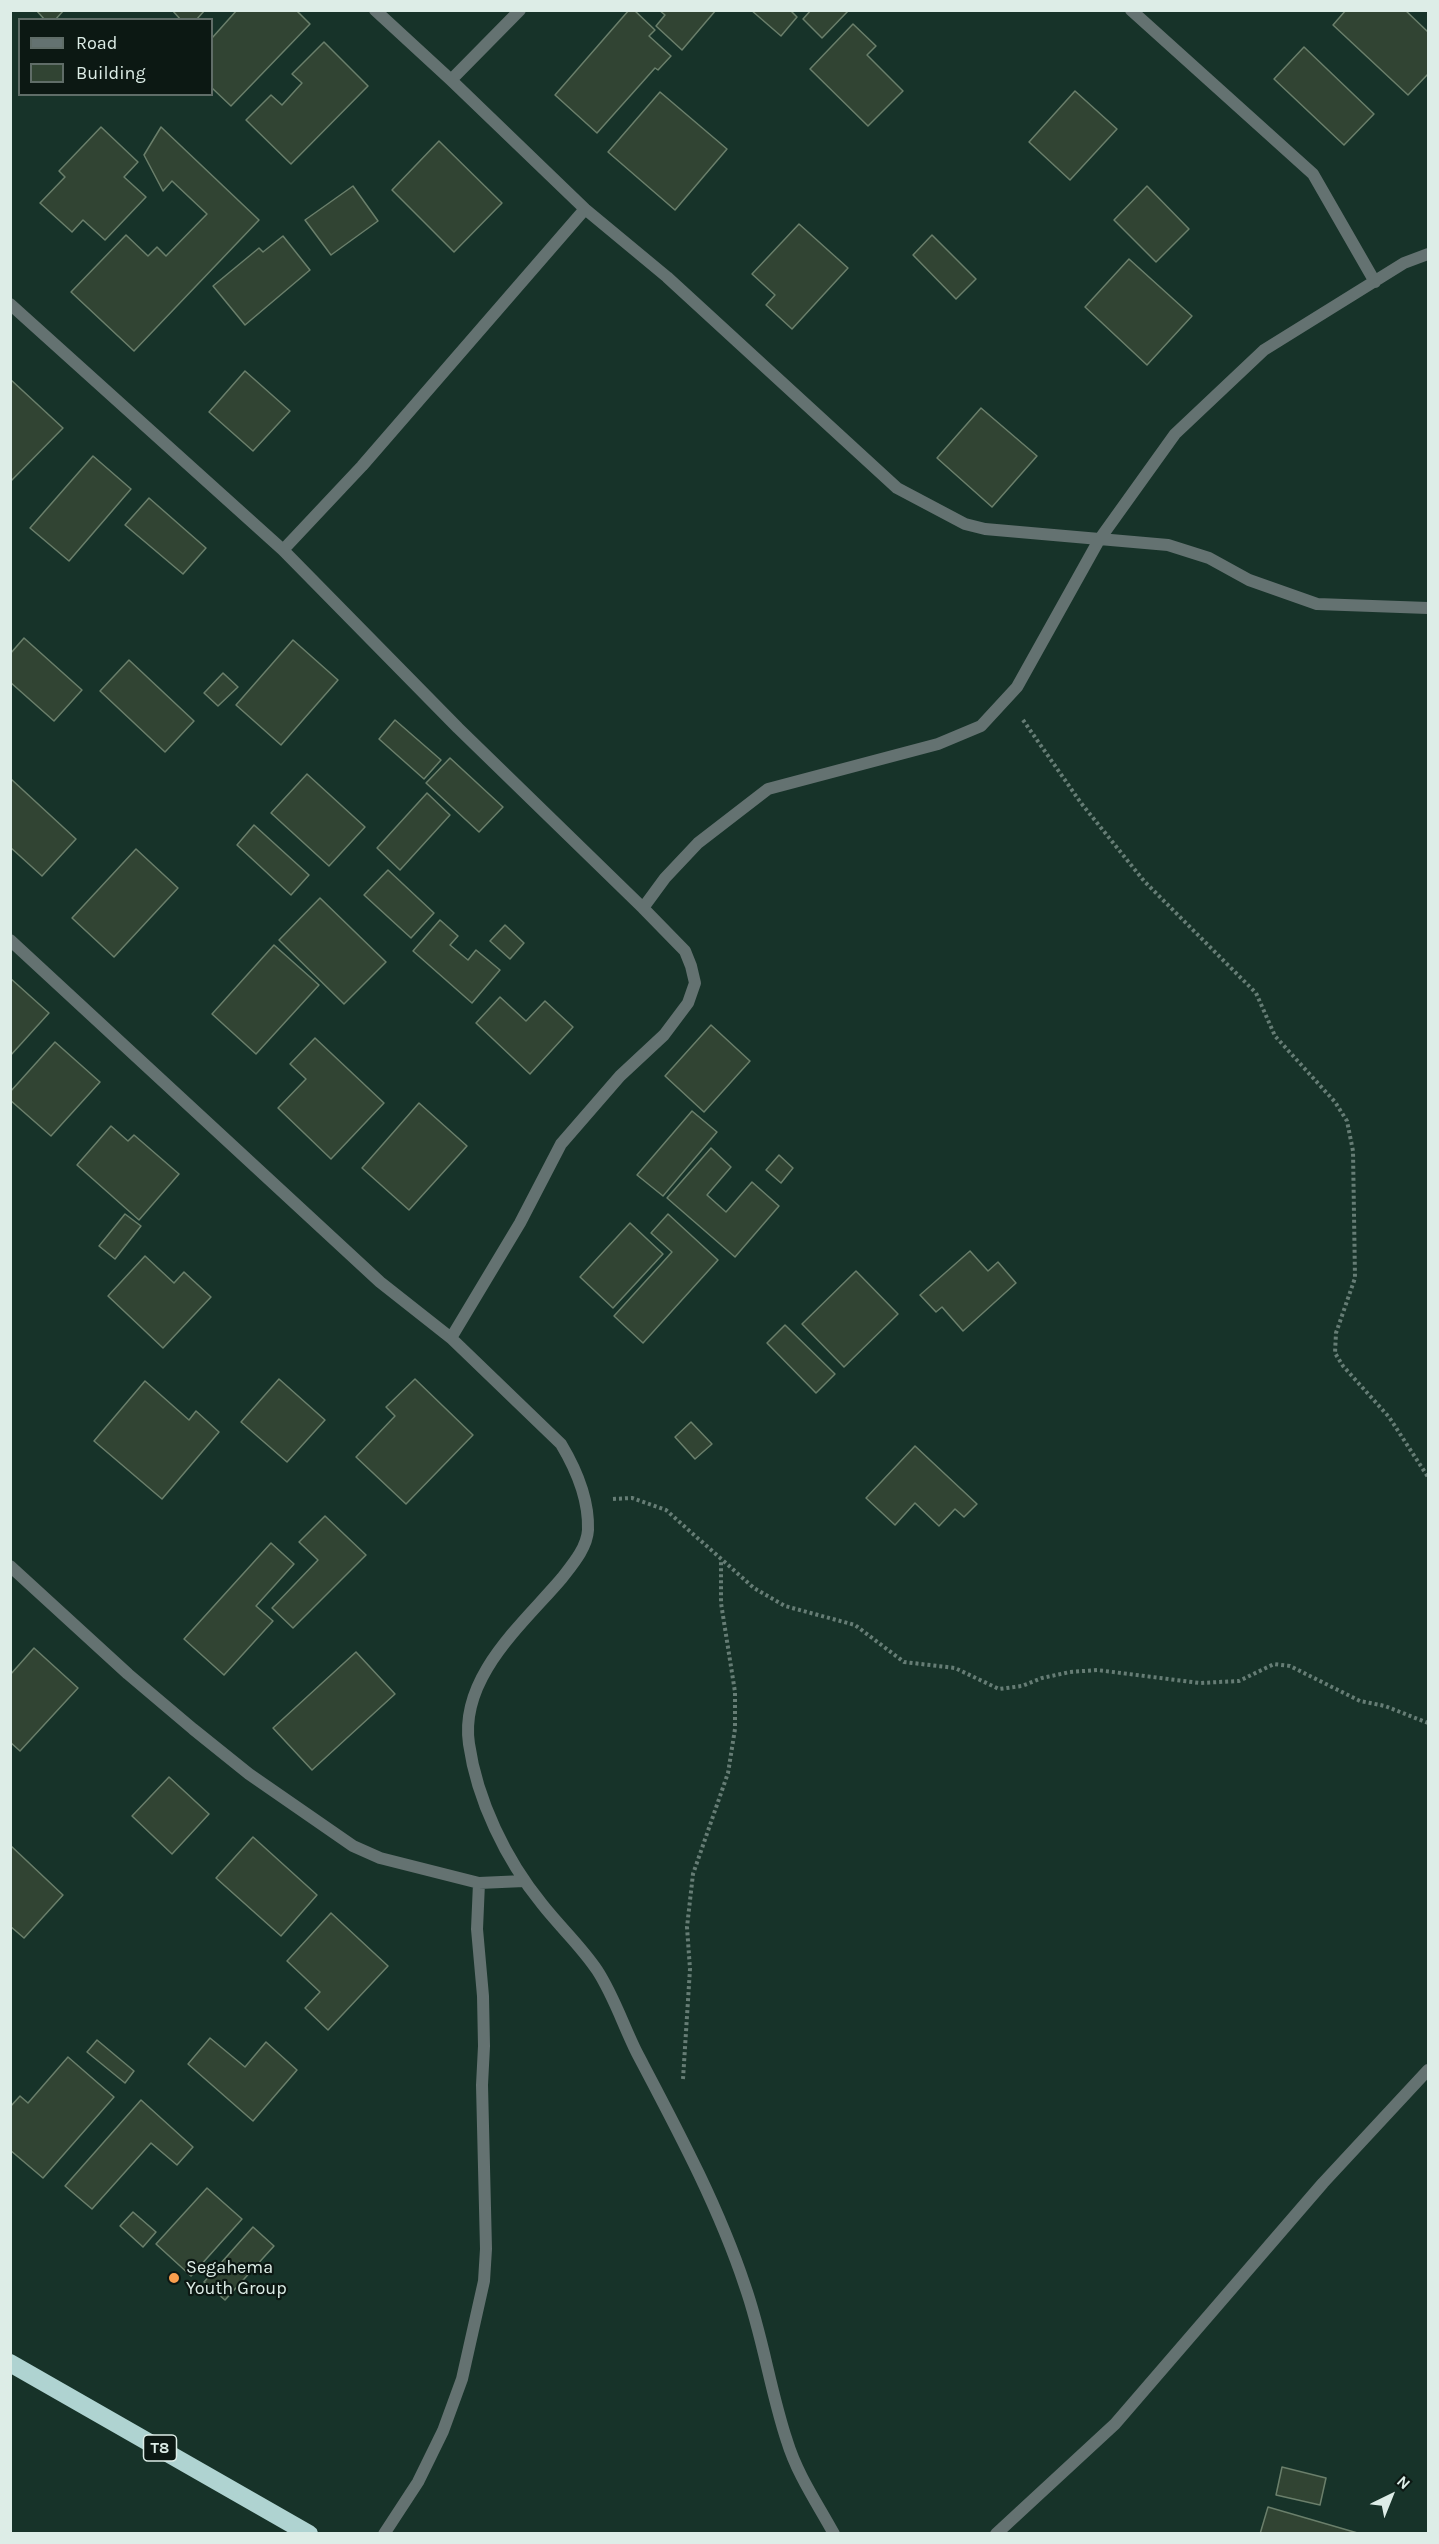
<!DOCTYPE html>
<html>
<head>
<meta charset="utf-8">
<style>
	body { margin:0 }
	#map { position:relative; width:1439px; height:2544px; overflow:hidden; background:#173329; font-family:Karla,sans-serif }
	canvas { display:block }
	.frame { position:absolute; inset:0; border:12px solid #ddede7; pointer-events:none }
	.legend { position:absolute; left:18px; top:18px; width:195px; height:78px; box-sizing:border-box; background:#0c1813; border:2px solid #606d68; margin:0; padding:8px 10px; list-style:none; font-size:18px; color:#ddede7 }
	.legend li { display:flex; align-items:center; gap:12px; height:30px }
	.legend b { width:30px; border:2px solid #606d68 }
	.north { position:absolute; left:1361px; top:2466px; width:60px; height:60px; -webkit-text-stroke:4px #0c1813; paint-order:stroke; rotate:43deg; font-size:16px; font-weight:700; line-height:24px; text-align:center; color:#ddede7 }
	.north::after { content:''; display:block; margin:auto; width:21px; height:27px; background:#ddede7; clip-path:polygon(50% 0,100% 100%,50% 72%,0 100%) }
</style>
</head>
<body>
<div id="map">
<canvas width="1439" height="2544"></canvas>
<div class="frame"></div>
<ul class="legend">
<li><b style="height:8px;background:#647271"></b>Road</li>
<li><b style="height:16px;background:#314433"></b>Building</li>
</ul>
<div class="north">N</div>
</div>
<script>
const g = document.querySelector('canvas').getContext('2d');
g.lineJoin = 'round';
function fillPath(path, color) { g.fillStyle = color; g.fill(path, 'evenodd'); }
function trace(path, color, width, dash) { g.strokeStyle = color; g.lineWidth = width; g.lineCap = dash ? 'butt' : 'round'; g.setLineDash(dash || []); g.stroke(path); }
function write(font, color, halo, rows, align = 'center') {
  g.font = font + ' Karla,sans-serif'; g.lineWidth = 4.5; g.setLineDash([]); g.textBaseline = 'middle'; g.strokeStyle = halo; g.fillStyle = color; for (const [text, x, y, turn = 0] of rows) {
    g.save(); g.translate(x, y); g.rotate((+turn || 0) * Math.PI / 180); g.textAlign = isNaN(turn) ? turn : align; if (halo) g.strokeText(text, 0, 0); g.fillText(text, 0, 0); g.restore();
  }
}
const building = new Path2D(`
	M36,10H64L55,20H45Z
	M172,10H205L196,20H181Z
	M237,10H296L310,24L231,106L212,88V38Z
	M629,10H634L655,30L649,36L671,56L658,70L655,68L597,133L555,95Z
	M659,10H716L682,50L656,26L665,15Z
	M751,10H790L797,17L781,36Z
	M811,10H849L822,38L803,19Z
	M1346,10H1405L1428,32V74L1408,95L1333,25Z
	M853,24L876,46L867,55L903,91L868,126L810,69Z
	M324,42L368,86L291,164L246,120L271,95L282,105L302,83L292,74Z
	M1304,47L1374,114L1344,145L1274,79Z
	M1075,91L1117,129L1070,180L1029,142Z
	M660,92L727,149L675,210L608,152Z
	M101,127L138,162L124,177L146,197L105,240L83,220L72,232L40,203L65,177L59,171Z
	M161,127L259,220L134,351L71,292L126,235L148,256L157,247L166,256L207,214L172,181L163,191L144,155Z
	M439,141L502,203L454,252L392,190Z
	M353,186L378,221L331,255L305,220Z
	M1147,186L1189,229L1156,262L1114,220Z
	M799,224L848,268L792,329L766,305L775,295L752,274Z
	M932,235L976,279L956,299L913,255Z
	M283,236L310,270L245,325L213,286L259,248L263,252Z
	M1129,259L1192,316L1147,365L1085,307Z
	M245,371L290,411L253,451L209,412Z
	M10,379L63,428L10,482Z
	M981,408L1037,456L992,507L937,458Z
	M93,456L131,489L69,561L30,528Z
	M149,498L206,548L183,574L125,525Z
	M24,638L82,690L54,721L10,682V654Z
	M293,640L338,680L281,745L236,705Z
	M129,660L194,721L165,752L100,691Z
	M223,673L238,687L218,706L204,693Z
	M395,720L441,760L424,779L379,739Z
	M450,758L503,807L479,832L426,783Z
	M307,774L365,827L329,866L271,813Z
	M11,779L76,839L42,876L10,847Z
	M427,793L450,815L400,870L377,848Z
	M254,825L309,875L291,895L237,845Z
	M136,849L178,888L114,957L72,918Z
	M388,870L434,913L411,938L364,895Z
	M320,898L386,962L344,1004L279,940Z
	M440,920L458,936L450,945L468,960L476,950L500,970L472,1003L413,951Z
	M505,925L524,943L510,959L490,941Z
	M274,945L319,985L256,1054L212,1014Z
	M10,978L49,1013L10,1056Z
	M500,997L526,1021L545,1001L573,1027L530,1074L476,1023Z
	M711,1025L750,1061L704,1112L665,1076Z
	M315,1038L384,1103L331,1159L278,1108L306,1079L290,1064Z
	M55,1042L100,1082L51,1136L10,1100V1092Z
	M419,1103L467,1146L409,1210L362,1168Z
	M692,1111L717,1132L663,1196L637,1175Z
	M111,1126L128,1141L134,1135L179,1174L139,1220L77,1165Z
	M711,1148L731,1167L707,1195L726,1212L752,1182L779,1206L735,1257L667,1198Z
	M779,1155L793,1168L781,1183L766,1170Z
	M125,1214L141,1226L115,1259L99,1246Z
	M668,1214L718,1260L643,1343L614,1316L672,1252L651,1233Z
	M630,1223L663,1254L613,1308L580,1277Z
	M970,1251L988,1271L998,1262L1016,1283L963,1331L942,1307L936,1312L920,1295Z
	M145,1256L174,1283L184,1272L211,1297L163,1348L108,1296Z
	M856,1271L898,1314L844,1367L802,1324Z
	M785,1325L835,1374L816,1393L767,1343Z
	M279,1379L325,1420L287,1462L241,1422Z
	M415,1379L473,1435L406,1504L356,1457L395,1416L386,1407Z
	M145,1381L189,1420L196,1411L219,1432L162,1499L94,1441Z
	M691,1422L712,1444L695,1459L675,1437Z
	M915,1446L977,1504L964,1517L955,1509L939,1526L915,1503L895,1525L866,1498Z
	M325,1516L366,1555L293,1628L272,1608L318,1560L299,1542Z
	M271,1543L294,1564L256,1606L273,1621L224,1675L184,1639Z
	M34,1648L78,1688L20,1751L10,1742V1675Z
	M356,1652L395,1694L312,1770L273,1728Z
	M169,1777L209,1814L172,1854L132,1816Z
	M253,1837L317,1895L281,1936L216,1878Z
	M10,1845L63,1895L24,1938L10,1926Z
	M331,1913L388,1966L328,2030L305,2008L320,1992L287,1961Z
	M210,2038L245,2067L266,2042L297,2070L253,2121L188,2064Z
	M97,2040L134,2071L125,2083L87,2052Z
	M68,2057L114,2097L43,2178L10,2150V2107L20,2096L28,2103Z
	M141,2100L193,2147L177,2165L151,2143L92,2209L65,2186Z
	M207,2188L242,2219L191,2276L156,2244Z
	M133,2212L156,2232L143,2247L120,2226Z
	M253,2227L274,2246L225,2300L204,2282Z
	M1282,2467L1326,2478L1320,2505L1276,2495Z
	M1268,2507L1361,2534H1260Z`);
fillPath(building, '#314433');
trace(building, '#6a7f6b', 1.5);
trace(new Path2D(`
	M1023,720L1081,803L1144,881L1256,993L1275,1036L1335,1102L1347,1121L1353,1151L1355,1278L1336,1333L1335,1353L1343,1366L1389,1417L1428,1477
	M613,1499L632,1498L666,1510L754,1588L785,1606L855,1625L904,1662L955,1668L999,1689L1022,1686L1042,1678L1070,1672L1097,1670L1200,1683L1239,1681L1274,1664L1290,1666L1360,1701L1385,1706L1428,1723
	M683,2079L690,1969L687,1927L693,1874L728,1773L735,1729V1692L721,1603V1561`), '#667d75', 4, [3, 3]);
trace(new Path2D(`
	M375,10L451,80L585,209L667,277L897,488L965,524L985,529L1168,545L1209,558L1249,580L1317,604L1428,608
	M1131,10L1313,174L1375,282
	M451,80L520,10
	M10,304L283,550L458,728L643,908L685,951L691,966L695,983L688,1003L664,1035L620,1076L561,1144L520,1223L451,1338
	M283,550L362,466L585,209
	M643,908L665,878L698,843L768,789L938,744L981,726L1017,687L1099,540L1175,434L1264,350L1404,263L1428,254
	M10,940L380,1282L451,1338L561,1444C576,1469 589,1501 588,1530C587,1548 572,1565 562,1578C523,1624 459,1677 469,1744C477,1800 506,1860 542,1904C560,1927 581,1946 597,1970C614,1996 623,2025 637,2053C677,2129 718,2205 745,2286C763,2337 770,2390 787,2441C797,2474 817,2503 834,2534
	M10,1566L128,1674L193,1729L249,1774L353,1846L380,1858L479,1883L524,1881
	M384,2534L418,2482L443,2431L462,2379L484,2281L486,2249L482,2085L484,2046L483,1996L477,1929L479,1883
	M996,2534L1115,2424L1323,2183L1428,2070`), '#647271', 12);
trace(new Path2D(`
	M10,2363L309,2534`), '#afd3d1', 18);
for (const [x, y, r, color] of [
	[174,2278,6,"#fa9f4e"]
]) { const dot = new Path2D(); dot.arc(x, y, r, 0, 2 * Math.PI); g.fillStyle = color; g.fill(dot); trace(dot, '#0c1813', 2); }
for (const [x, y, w] of [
	[160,2448,33]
]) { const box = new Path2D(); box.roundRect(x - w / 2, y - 13, w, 26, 4.5); g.fillStyle = '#0c1813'; g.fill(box); trace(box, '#ddede7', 1.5); }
write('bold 16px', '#ddede7', null, [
	["T8",160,2448]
]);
write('18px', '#ddede7', '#0c1813', [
	["Segahema",186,2268],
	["Youth Group",186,2289]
], 'left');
</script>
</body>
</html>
